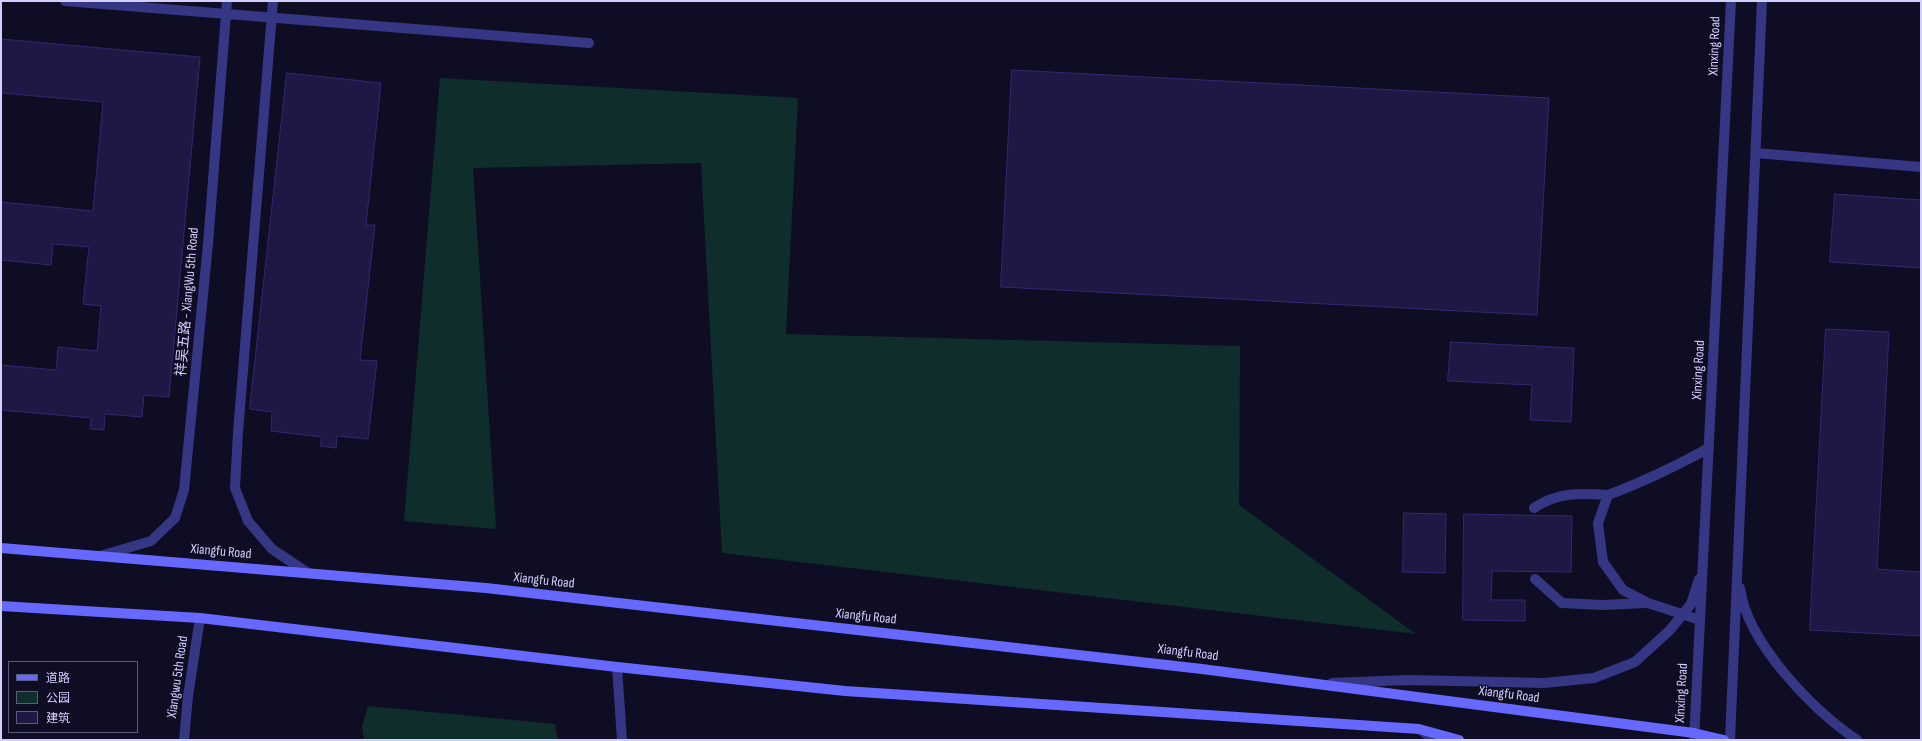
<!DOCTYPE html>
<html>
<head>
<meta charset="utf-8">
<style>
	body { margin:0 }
	#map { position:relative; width:1922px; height:741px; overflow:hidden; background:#0f0d23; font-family:"Sofia Sans Condensed","Noto Sans SC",sans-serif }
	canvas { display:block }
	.frame { position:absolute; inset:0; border:2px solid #d2cfff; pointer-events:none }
	.legend { position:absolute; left:8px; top:661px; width:130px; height:72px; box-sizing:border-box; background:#0f0d23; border:1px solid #5d5b7b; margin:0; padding:5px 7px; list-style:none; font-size:12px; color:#d2cfff }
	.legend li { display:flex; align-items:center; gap:8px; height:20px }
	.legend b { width:20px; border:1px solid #5d5b7b }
</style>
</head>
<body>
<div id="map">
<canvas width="1922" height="741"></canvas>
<div class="frame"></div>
<ul class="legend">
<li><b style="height:5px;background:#6668ff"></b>道路</li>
<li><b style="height:11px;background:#0f2d2b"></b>公园</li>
<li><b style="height:11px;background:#1f1845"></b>建筑</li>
</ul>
</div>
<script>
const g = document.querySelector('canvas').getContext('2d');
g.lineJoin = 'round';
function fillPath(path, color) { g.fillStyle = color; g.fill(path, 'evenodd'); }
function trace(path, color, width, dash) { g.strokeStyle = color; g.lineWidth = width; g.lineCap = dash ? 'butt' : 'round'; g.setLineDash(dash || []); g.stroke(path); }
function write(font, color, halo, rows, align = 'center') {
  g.font = font + ' "Sofia Sans Condensed","Noto Sans SC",sans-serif'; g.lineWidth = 3; g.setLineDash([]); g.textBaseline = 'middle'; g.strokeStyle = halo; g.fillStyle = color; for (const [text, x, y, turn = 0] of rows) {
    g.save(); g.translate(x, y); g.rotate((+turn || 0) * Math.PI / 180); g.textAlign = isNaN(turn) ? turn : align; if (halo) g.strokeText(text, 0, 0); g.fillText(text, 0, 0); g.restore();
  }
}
fillPath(new Path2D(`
	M440,78L798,98L786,334L1240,346L1239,505L1416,634L722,553L701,163L473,168L496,529L404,521Z
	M368,706L555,724L558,740H364L362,726Z`), '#0f2d2b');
const building = new Path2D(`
	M1,39L200,57L169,397L144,395L142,417L105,414L104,430L90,429L91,418L1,410V365L56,370L58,347L97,351L101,306L83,304L89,247L53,244L51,265L1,260V202L93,211L103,102L1,93Z
	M1012,70L1549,98L1537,315L1001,287Z
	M287,73L381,83L366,225H375L360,360L377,361L368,439L337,436L336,448L320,446L322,437L271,431L272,412L250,409Z
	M1835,194L1921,200V268L1830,262Z
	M1826,329L1889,332L1877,569L1921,572V636L1810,630Z
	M1451,342L1574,348L1571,422L1530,420L1532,385L1448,381Z
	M1404,513L1446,514L1445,573L1403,572Z
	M1464,514L1572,516L1571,572L1492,571L1491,600H1525V621L1463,620Z`);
fillPath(building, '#1f1845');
trace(building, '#342872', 1);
trace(new Path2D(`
	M1534,508C1558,492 1580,493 1608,495
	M1535,579L1562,603L1603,605L1646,603
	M1700,620L1648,603L1623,590L1603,562L1598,523L1608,495C1643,482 1676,466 1709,448
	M617,667L622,740`), '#353684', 10);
trace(new Path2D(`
	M184,740L188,696L200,618`), '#353684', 10);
trace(new Path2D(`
	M65,1L589,43
	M273,1L238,432L235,488L248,521L272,549L308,573
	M1756,153L1921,167
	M100,556L151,541L175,518L184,490L208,244L227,1
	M1740,588C1747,643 1813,710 1857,740
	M1332,683L1408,680L1544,683L1594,678L1635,662L1670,630L1691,604L1699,579
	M1421,730L1434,740
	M1694,740L1731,1
	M1730,740L1762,1`), '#353684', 10);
trace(new Path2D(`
	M1,548L486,588L1202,669L1694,733L1724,740
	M1,606L200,618L617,667L845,691L1419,729L1459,740`), '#6668ff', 10);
write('14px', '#d2cfff', '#0f0d23', [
	["Xinxing Road",1715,46,-88],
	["祥吴五路 - XiangWu 5th Road",188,302,-85],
	["Xinxing Road",1699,370,-87],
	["Xiangfu Road",221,552,5],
	["Xiangfu Road",544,581,6],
	["Xiangfu Road",866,617,6],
	["Xiangfu Road",1188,653,7],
	["Xiangwu 5th Road",178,677,-82],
	["Xinxing Road",1682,693,-87],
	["Xiangfu Road",1509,695,7]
]);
</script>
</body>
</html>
